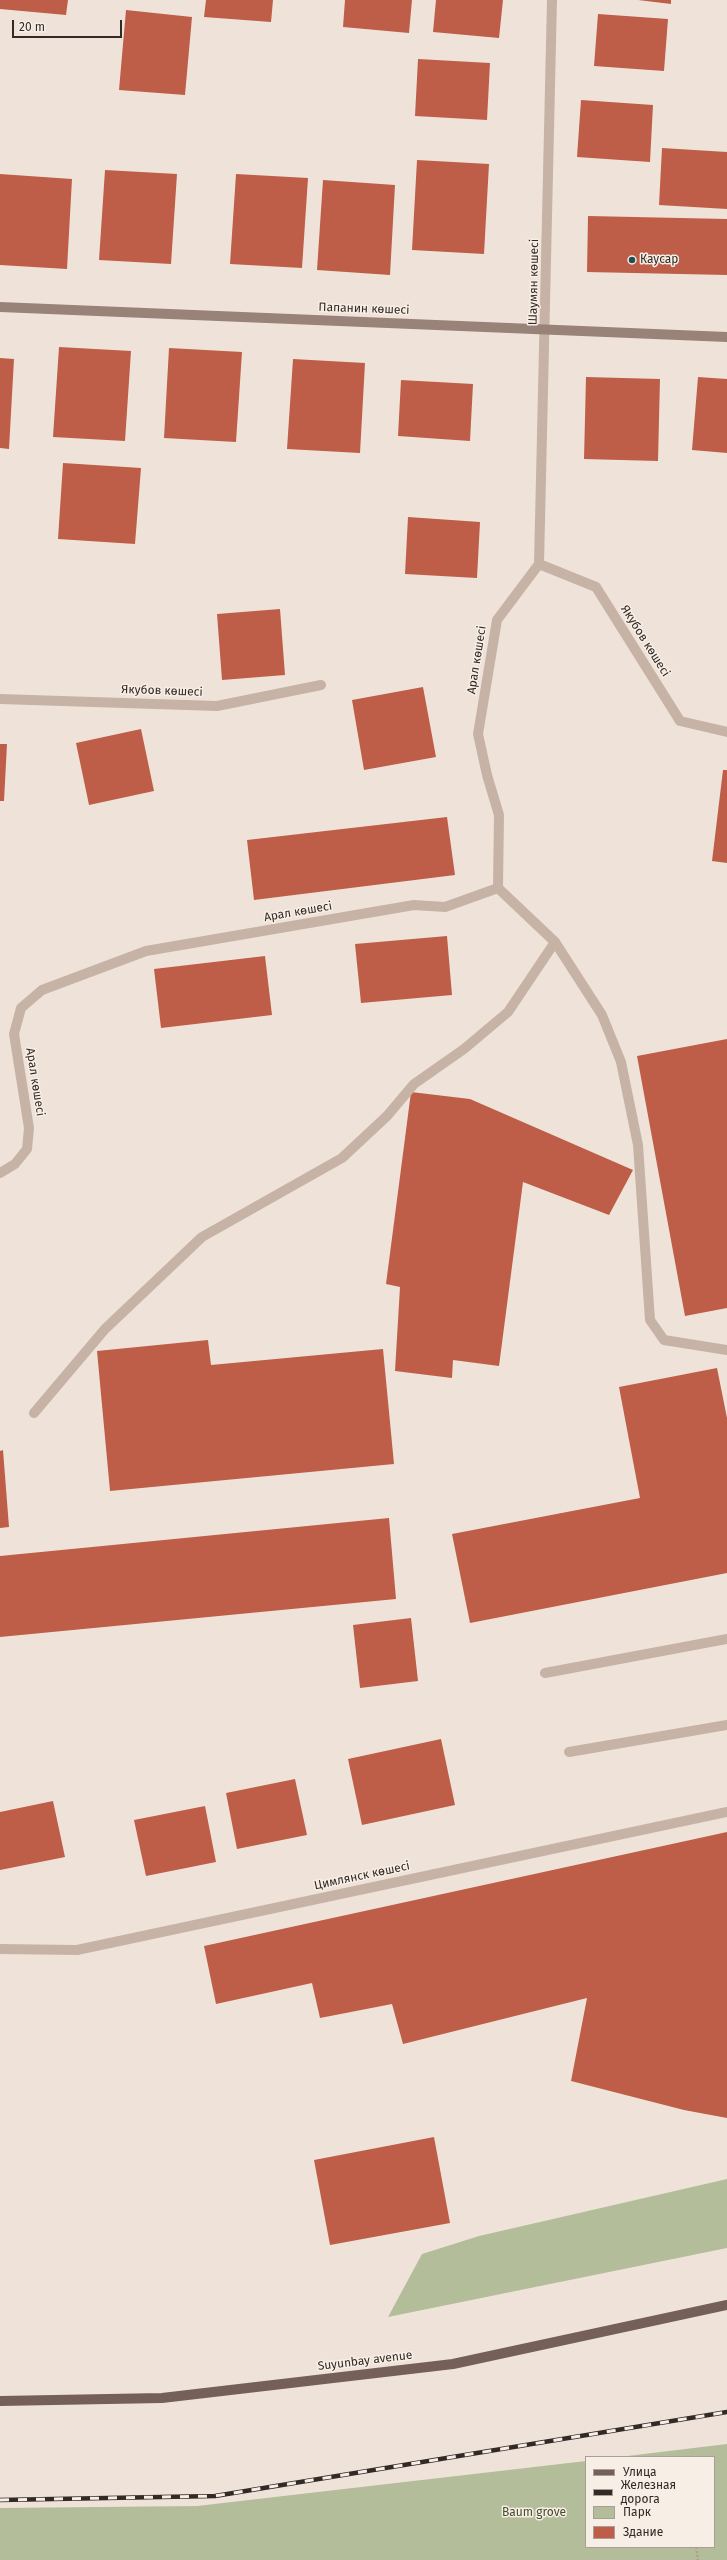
<!DOCTYPE html>
<html>
<head>
<meta charset="utf-8">
<style>
	body { margin:0 }
	#map { position:relative; width:727px; height:2560px; overflow:hidden; background:#efe3d9; font-family:"Fira Sans",sans-serif }
	canvas { display:block }
	.legend { position:absolute; left:585px; top:2456px; width:130px; height:92px; box-sizing:border-box; background:#f7eee5; border:1px solid #a99f99; margin:0; padding:5px 7px; list-style:none; font-size:12px; color:#332926 }
	.legend li { display:flex; align-items:center; gap:8px; height:20px }
	.legend b { width:20px; border:1px solid #a99f99 }
	.scale { position:absolute; left:12px; top:20px; width:110px; height:18px; box-sizing:border-box; border:2px solid #332926; border-top:0; padding-left:5px; font-size:12px; line-height:14px; white-space:nowrap; color:#332926; -webkit-text-stroke:3px #f7eee5; paint-order:stroke }
</style>
</head>
<body>
<div id="map">
<canvas width="727" height="2560"></canvas>
<ul class="legend">
<li><b style="height:5px;background:#746058"></b>Улица</li>
<li><b style="height:5px;background:#332926"></b>Железная дорога</li>
<li><b style="height:11px;background:#b3bd9a"></b>Парк</li>
<li><b style="height:11px;background:#be5e48"></b>Здание</li>
</ul>
<div class="scale">20 m</div>
</div>
<script>
const g = document.querySelector('canvas').getContext('2d');
g.lineJoin = 'round';
function fillPath(path, color) { g.fillStyle = color; g.fill(path, 'evenodd'); }
function trace(path, color, width, dash) { g.strokeStyle = color; g.lineWidth = width; g.lineCap = dash ? 'butt' : 'round'; g.setLineDash(dash || []); g.stroke(path); }
function write(font, color, halo, rows, align = 'center') {
  g.font = font + ' "Fira Sans",sans-serif'; g.lineWidth = 3; g.setLineDash([]); g.textBaseline = 'middle'; g.strokeStyle = halo; g.fillStyle = color; for (const [text, x, y, turn = 0] of rows) {
    g.save(); g.translate(x, y); g.rotate((+turn || 0) * Math.PI / 180); g.textAlign = isNaN(turn) ? turn : align; if (halo) g.strokeText(text, 0, 0); g.fillText(text, 0, 0); g.restore();
  }
}
fillPath(new Path2D(`
	M727,2179V2248L388,2317L422,2254L479,2236Z
	M727,2444V2560H0V2508L197,2506L586,2461V2547H714V2457H619Z`), '#b3bd9a');
fillPath(new Path2D(`
	M0,0H68L66,15L0,9Z
	M206,0H273L271,22L204,17Z
	M345,0H412L409,33L343,27Z
	M436,0H503L499,38L433,32Z
	M638,0H671V4Z
	M126,10L192,17L185,95L119,90Z
	M598,14L668,19L664,71L594,66Z
	M418,59L490,63L487,120L415,116Z
	M581,100L653,105L650,162L577,157Z
	M662,148L727,152V209L659,205Z
	M417,160L489,164L484,254L412,250Z
	M105,170L177,174L171,264L99,260Z
	M0,174L72,179L67,269L0,265Z
	M236,174L308,178L302,268L230,264Z
	M323,180L395,185L390,275L317,270Z
	M588,216L727,219V275L587,272Z
	M59,347L131,351L125,441L53,437Z
	M169,348L242,352L236,442L164,438Z
	M0,358L14,359L9,449L0,448Z
	M293,359L365,363L360,453L287,449Z
	M586,377L660,379L658,461L584,459Z
	M698,377L727,379V453L692,450Z
	M401,380L473,384L470,441L398,436Z
	M63,463L141,468L135,544L58,539Z
	M408,517L480,522L477,578L405,574Z
	M280,609L285,675L222,680L217,614Z
	M423,687L436,757L364,770L352,700Z
	M141,729L154,791L89,805L76,743Z
	M0,744H7L4,801H0Z
	M723,770H727V863L712,861Z
	M447,817L455,875L254,900L247,840Z
	M447,936L452,995L361,1003L355,944Z
	M265,956L272,1015L161,1028L154,969Z
	M727,1039V1308L685,1316L637,1056Z
	M411,1092L470,1099L633,1170L609,1215L523,1182L499,1366L453,1360L452,1378L395,1371L400,1287L386,1284Z
	M208,1340L211,1365L383,1349L394,1464L110,1491L97,1351Z
	M717,1368L727,1418V1573L470,1623L452,1534L640,1498L619,1387Z
	M3,1450L9,1527L0,1528V1451Z
	M389,1518L396,1599L0,1637V1556Z
	M411,1618L418,1681L360,1688L353,1625Z
	M441,1739L455,1805L362,1825L348,1759Z
	M295,1779L307,1835L237,1849L226,1793Z
	M53,1801L65,1857L0,1870V1812Z
	M205,1806L216,1862L146,1876L134,1820Z
	M727,1832V2118L684,2110L571,2081L587,1998L403,2044L392,2004L320,2018L312,1983L216,2004L204,1946Z
	M434,2137L450,2223L330,2245L314,2160Z`), '#be5e48');
trace(new Path2D(`
	M696,2547L698,2560`), '#b29d90', 2.5, [2, 2]);
trace(new Path2D(`
	M498,888L555,942L602,1015L621,1062L638,1145L650,1320L664,1340L727,1350
	M34,1413L105,1329L202,1237L342,1158L387,1116L414,1084L464,1049L508,1012L555,942
	M545,1673L727,1639
	M569,1752L727,1725`), '#c6b3a6', 10);
trace(new Path2D(`
	M539,564L552,0
	M539,564L596,587L680,721L727,732
	M0,699L217,706L321,685
	M0,1173L15,1164L27,1149L29,1128L14,1034L21,1008L42,990L146,951L414,905L445,907L498,888L499,815L487,775L478,734L497,620L539,564
	M0,1949L77,1950L727,1812`), '#c6b3a6', 10);
trace(new Path2D(`
	M0,307L727,337`), '#998278', 10);
trace(new Path2D(`
	M0,2401L162,2398L453,2364L727,2305`), '#746058', 10);
const rail = new Path2D(`
	M0,2500L215,2496L727,2412`);
trace(rail, '#332926', 4.5);
trace(rail, '#f7eee5', 3, [9]);
for (const [x, y, r, color] of [
	[632,260,4,"#1f5151"]
]) { const dot = new Path2D(); dot.arc(x, y, r, 0, 2 * Math.PI); g.fillStyle = color; g.fill(dot); trace(dot, '#f7eee5', 1.5); }
write('12px', '#332926', '#f7eee5', [
	["Каусар",640,260]
], 'left');
write('12px', '#332926', '#f7eee5', [
	["Шаумян көшесі",534,282,-89],
	["Папанин көшесі",364,309,2],
	["Якубов көшесі",645,641,58],
	["Арал көшесі",477,660,-81],
	["Якубов көшесі",162,691,2],
	["Арал көшесі",298,912,-10],
	["Арал көшесі",35,1082,81],
	["Цимлянск көшесі",362,1876,-12],
	["Suyunbay avenue",365,2361,-7]
]);
write('12px', '#444f2c', '#f7eee5', [
	["Baum grove",534,2513]
]);
</script>
</body>
</html>
